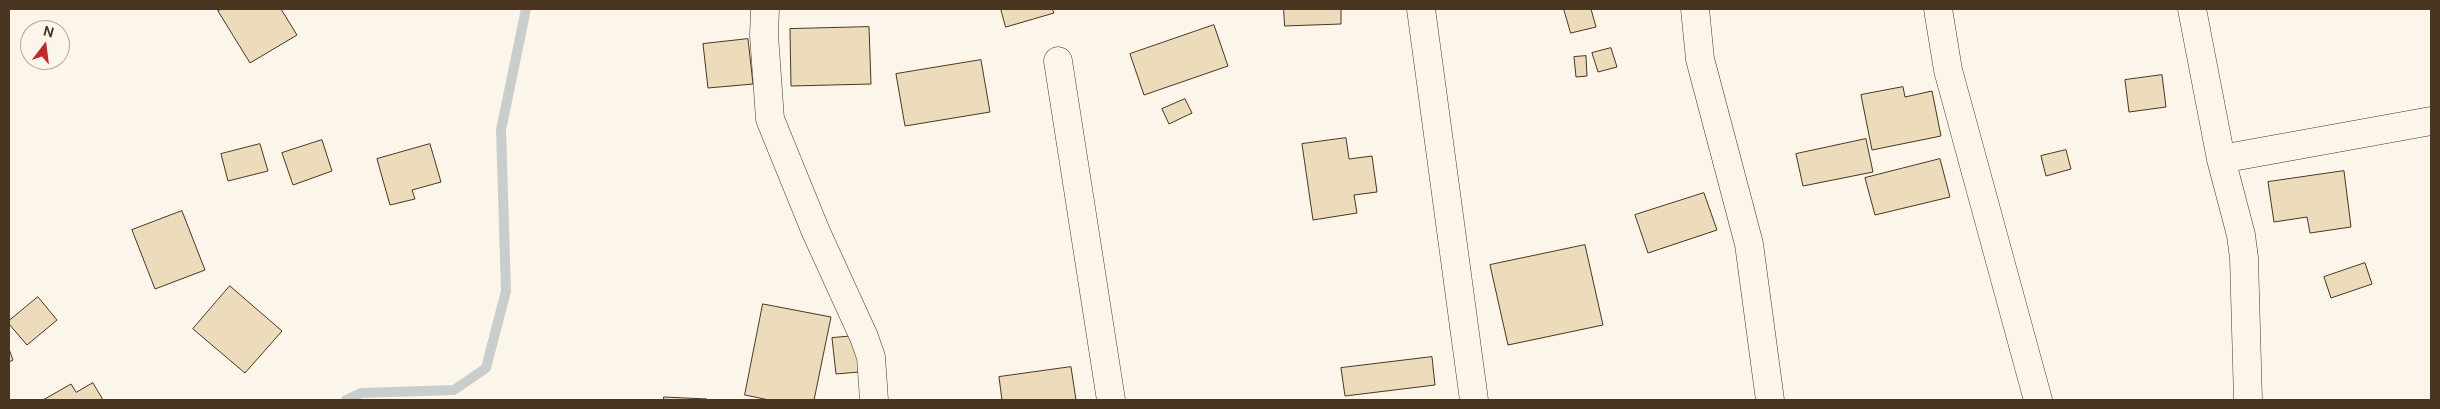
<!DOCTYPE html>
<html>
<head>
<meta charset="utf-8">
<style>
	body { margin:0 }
	#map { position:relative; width:2440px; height:409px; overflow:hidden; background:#fbf6e9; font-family:"DM Sans",sans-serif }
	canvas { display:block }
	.frame { position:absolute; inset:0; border:10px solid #4a3520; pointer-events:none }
	.north { position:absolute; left:20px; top:20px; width:50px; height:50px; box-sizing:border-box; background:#fbf6e9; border:1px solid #b4a999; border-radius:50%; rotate:15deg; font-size:14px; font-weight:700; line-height:20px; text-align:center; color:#4a3520 }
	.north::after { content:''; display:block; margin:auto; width:18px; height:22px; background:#c62828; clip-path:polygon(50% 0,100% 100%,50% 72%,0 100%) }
</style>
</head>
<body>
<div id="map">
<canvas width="2440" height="409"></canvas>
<div class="frame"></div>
<div class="north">N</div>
</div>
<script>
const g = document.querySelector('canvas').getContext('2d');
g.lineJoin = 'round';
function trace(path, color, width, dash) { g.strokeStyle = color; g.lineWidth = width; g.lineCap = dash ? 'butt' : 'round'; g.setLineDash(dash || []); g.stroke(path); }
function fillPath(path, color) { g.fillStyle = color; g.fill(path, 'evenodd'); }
trace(new Path2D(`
	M346,400L361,393L454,390L486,368L506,291L501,130L526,9`), '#c9cecd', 10);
const building = new Path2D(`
	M222,9H281L297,35L250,63L218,11Z
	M1001,9H1052L1054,13L1006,27Z
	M1284,9H1341V24L1285,26Z
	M1564,9H1591L1596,27L1571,33Z
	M1214,25L1228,66L1144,95L1130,54Z
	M869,27L871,84L791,86L790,29Z
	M748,39L753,84L708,88L703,44Z
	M1611,48L1617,67L1598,72L1592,53Z
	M1586,56L1587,76L1576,77L1574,57Z
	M981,60L990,112L905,126L896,74Z
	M2162,75L2166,107L2129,112L2125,80Z
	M1903,87L1905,97L1932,91L1941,136L1872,150L1861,95Z
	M1185,99L1192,113L1169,124L1162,109Z
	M1346,138L1349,159L1372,156L1377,192L1354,195L1357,213L1313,220L1302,144Z
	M1866,139L1873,172L1803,186L1796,154Z
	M322,140L332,171L293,185L282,153Z
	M260,144L268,171L228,181L221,154Z
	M430,144L441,182L412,190L415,199L390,205L377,159Z
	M2066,150L2071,169L2046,176L2041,156Z
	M1940,159L1950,197L1875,215L1865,178Z
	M2344,171L2351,227L2310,233L2307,217L2274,222L2268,182Z
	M1704,193L1717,230L1648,253L1635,215Z
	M182,211L205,270L155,289L132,230Z
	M1585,245L1603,325L1508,345L1490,265Z
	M2365,263L2372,284L2331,298L2324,277Z
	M230,286L282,331L245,373L193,329Z
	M38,297L57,320L27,345L9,324V321Z
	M763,304L831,317L814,400H769L745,395Z
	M855,336L859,372L836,374L832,338Z
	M9,349L13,360L9,362Z
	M1432,357L1435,385L1345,396L1341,368Z
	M1071,367L1076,400H1002L999,377Z
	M93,383L103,400H43L71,384L76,392Z
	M664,397L707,399V400H664Z`);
fillPath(building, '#ecdcbc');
trace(building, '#4a3520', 1);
const street = new Path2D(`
	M765,9L764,35L770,119L816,232L864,337L871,357L874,400
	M1421,9L1474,400
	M1695,9L1700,59L1749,244L1770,400
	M1938,9L1948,70L2038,400
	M2192,9L2221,159L2241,235L2244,258L2248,400
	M1058,61L1111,400
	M2221,159L2431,121`);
trace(street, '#4a3520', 29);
trace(street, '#fbf6e9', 28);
</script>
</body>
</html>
